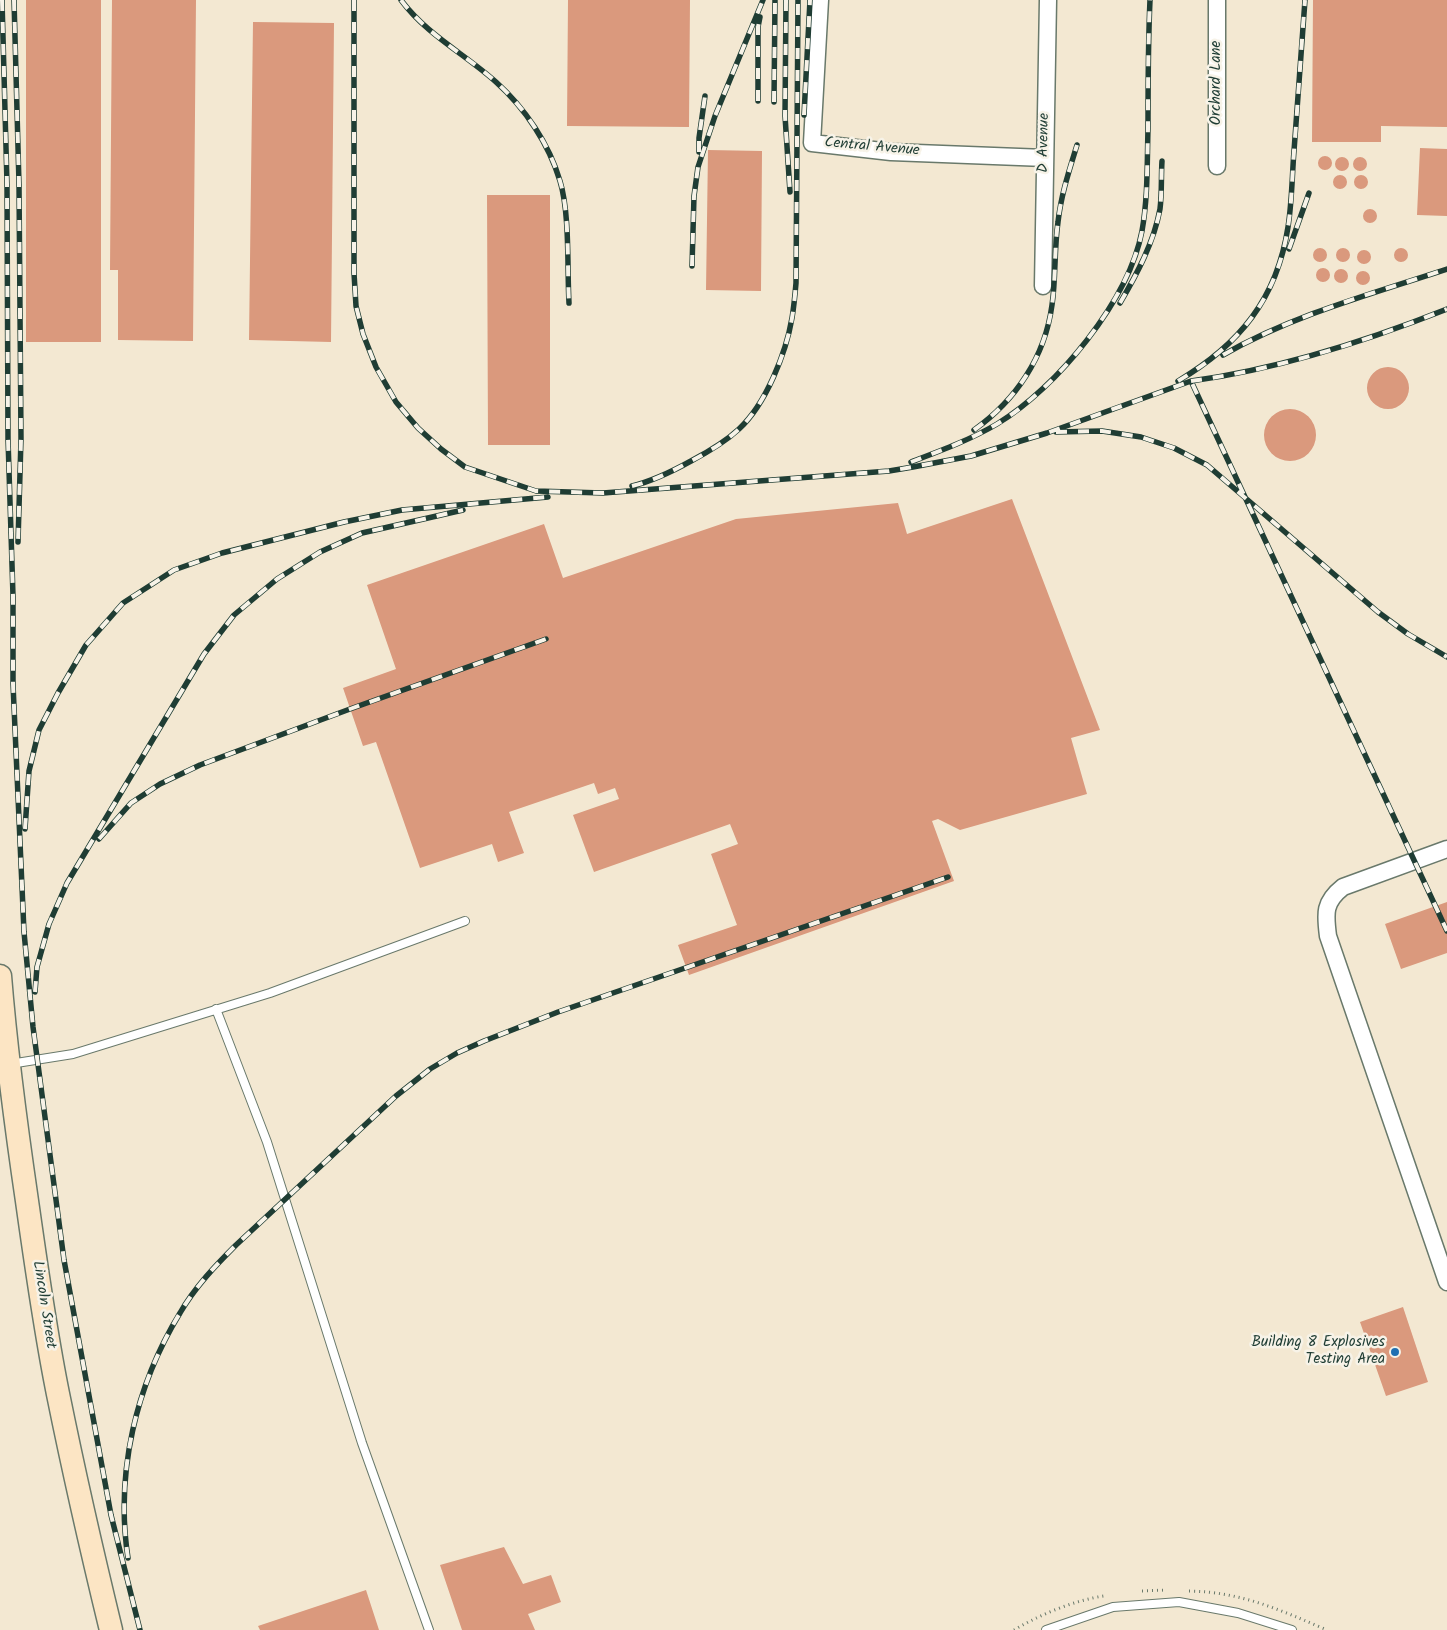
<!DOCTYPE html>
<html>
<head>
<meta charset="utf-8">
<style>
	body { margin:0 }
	canvas { display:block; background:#f3e8d2 }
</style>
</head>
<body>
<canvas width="1447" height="1630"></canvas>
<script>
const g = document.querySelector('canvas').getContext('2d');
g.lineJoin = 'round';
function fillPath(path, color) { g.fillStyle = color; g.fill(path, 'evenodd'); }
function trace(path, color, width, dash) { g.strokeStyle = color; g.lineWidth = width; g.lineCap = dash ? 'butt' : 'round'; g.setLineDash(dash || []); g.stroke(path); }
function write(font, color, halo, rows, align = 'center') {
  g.font = font + ' Kalam,sans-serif'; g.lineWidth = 5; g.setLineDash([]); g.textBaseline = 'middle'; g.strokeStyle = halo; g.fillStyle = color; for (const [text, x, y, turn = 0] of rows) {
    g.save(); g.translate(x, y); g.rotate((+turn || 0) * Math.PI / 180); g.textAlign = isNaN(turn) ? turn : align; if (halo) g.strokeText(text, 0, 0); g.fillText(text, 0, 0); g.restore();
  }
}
fillPath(new Path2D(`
	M26,0H101V342H26Z
	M112,0H196L193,341L118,340V270H110Z
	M568,0H690L689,127L567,126Z
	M1313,0H1447V127L1381,126V142H1312Z
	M253,22L334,23L331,342L249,340Z
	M1420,148L1447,149V216L1417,215Z
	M708,150L762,151L761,291L706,290Z
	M1318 163a7 7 0 1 1 14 0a7 7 0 1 1-14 0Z
	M1353 164a7 7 0 1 1 14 0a7 7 0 1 1-14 0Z
	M1335 164a7 7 0 1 1 14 0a7 7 0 1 1-14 0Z
	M1354 182a7 7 0 1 1 14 0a7 7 0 1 1-14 0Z
	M1333 182a7 7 0 1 1 14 0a7 7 0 1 1-14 0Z
	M487,195H550V445H488Z
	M1363 216a7 7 0 1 1 14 0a7 7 0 1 1-14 0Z
	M1394 255a7 7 0 1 1 14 0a7 7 0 1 1-14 0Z
	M1336 255a7 7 0 1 1 14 0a7 7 0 1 1-14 0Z
	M1313 255a7 7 0 1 1 14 0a7 7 0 1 1-14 0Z
	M1357 257a7 7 0 1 1 14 0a7 7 0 1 1-14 0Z
	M1316 275a7 7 0 1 1 14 0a7 7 0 1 1-14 0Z
	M1334 276a7 7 0 1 1 14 0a7 7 0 1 1-14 0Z
	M1356 278a7 7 0 1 1 14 0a7 7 0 1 1-14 0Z
	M1367 388a21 21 0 1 1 42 0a21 21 0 1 1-42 0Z
	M1264 435a26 26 0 1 1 52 0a26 26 0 1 1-52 0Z
	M1012,499L1100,730L1071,738L1087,794L960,830L938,819L932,821L954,881L689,975L678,945L737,925L711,854L738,844L730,824L594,872L573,815L619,799L615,788L598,794L594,783L509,812L524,853L498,862L492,844L420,868L376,742L363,746L343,688L396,669L367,585L544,524L563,578L736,519L898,503L907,534Z
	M1447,902V953L1401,969L1385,924Z
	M1403,1307L1428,1382L1386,1396L1360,1322Z
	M504,1547L523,1584L551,1575L561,1602L528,1614L535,1630H462L440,1565Z
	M366,1590L379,1630H260L258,1626Z`), '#da997d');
const lane = new Path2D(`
	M216,1009L267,1142L362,1443L429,1630
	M10,1064L73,1054L270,993L465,921
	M1046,1630L1113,1607L1179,1602L1238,1613L1292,1630`);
const street = new Path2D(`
	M820,0L812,143L891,152L1045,158
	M1217,0V166
	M1043,286L1048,0
	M1447,849L1343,887C1324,902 1325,913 1328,936L1447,1282`);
const secondary = new Path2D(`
	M0,976C6,1051 16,1126 27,1201C36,1265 45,1330 58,1394C74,1473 92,1552 111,1630`);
trace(lane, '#69796b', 10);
trace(street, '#69796b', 19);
trace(secondary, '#69796b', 25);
trace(new Path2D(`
	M1142,1591L1166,1590
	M1189,1591C1242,1592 1280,1610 1327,1630
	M1014,1630C1039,1615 1075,1600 1104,1596`), '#69796b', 3, [1, 4]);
trace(lane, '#fff', 8);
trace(street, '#fff', 16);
trace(secondary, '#fce5c4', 22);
const rail = new Path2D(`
	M2,0L7,184L8,439L13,596V684L24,932L33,1027L64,1260L111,1515L140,1630
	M14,0L19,184L21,439L18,542
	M354,0V273L356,306L363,334L376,367L396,402L418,428L441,449L465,467L536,491L603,493L889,471L913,467L971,456L1047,433L1191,381L1447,931
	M401,0C427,35 465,54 496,82C525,108 549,144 560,181C570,214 567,267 569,303
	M786,0L785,116L790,192
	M758,101V27L760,17
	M774,102L775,0
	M804,115L810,0
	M699,152V138L705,96
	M1289,249L1309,193
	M692,266L694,196L698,167L715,116L763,0
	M1120,303C1137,274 1154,242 1160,209C1162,193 1161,177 1162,161
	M1223,355C1293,315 1371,294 1447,269
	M1178,381C1239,345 1277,299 1288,227C1292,202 1292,176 1294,151C1298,101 1301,50 1305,0
	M1191,381C1279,369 1364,342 1447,309
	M974,430C1016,400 1045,357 1052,305C1056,278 1054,250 1058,222C1061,195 1069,171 1077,145
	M1056,432L1102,431L1141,437L1174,448L1207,465L1378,612L1408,634L1447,657
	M911,462C940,451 970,440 997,424C1057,388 1129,300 1142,231C1148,197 1147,163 1148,129C1148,86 1148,43 1150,0
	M632,486C653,481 673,471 691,461C708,452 725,442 739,429C766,404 786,353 792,318C794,306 795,295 796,283L798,0
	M25,829L29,771L39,730L58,693L86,645L123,603L174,570L222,553L344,522L402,510L548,497
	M99,839L131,803L160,784L200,765L350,709L546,639
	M35,992L37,967L49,924L67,883L204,654L234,615L277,579L320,552L362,533L463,510
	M128,1558C115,1473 136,1385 180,1313C195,1287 215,1266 236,1245L396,1096L430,1069L457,1053L484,1041L558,1012L948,877`);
trace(rail, '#1f3d34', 5.5);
trace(rail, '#f7f3e8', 4, [11]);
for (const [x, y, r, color] of [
	[1395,1352,5,"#1f6fb2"]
]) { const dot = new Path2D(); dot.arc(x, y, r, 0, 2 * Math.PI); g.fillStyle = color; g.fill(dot); trace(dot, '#f7f3e8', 2); }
write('15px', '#1f3d34', '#f7f3e8', [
	["Orchard Lane",1217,83,-90],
	["D Avenue",1045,143,-89],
	["Central Avenue",872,148,5],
	["Lincoln Street",43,1305,81]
]);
write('15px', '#1f3d34', '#f7f3e8', [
	["Building 8 Explosives",1385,1343],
	["Testing Area",1385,1360]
], 'right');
</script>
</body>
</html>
